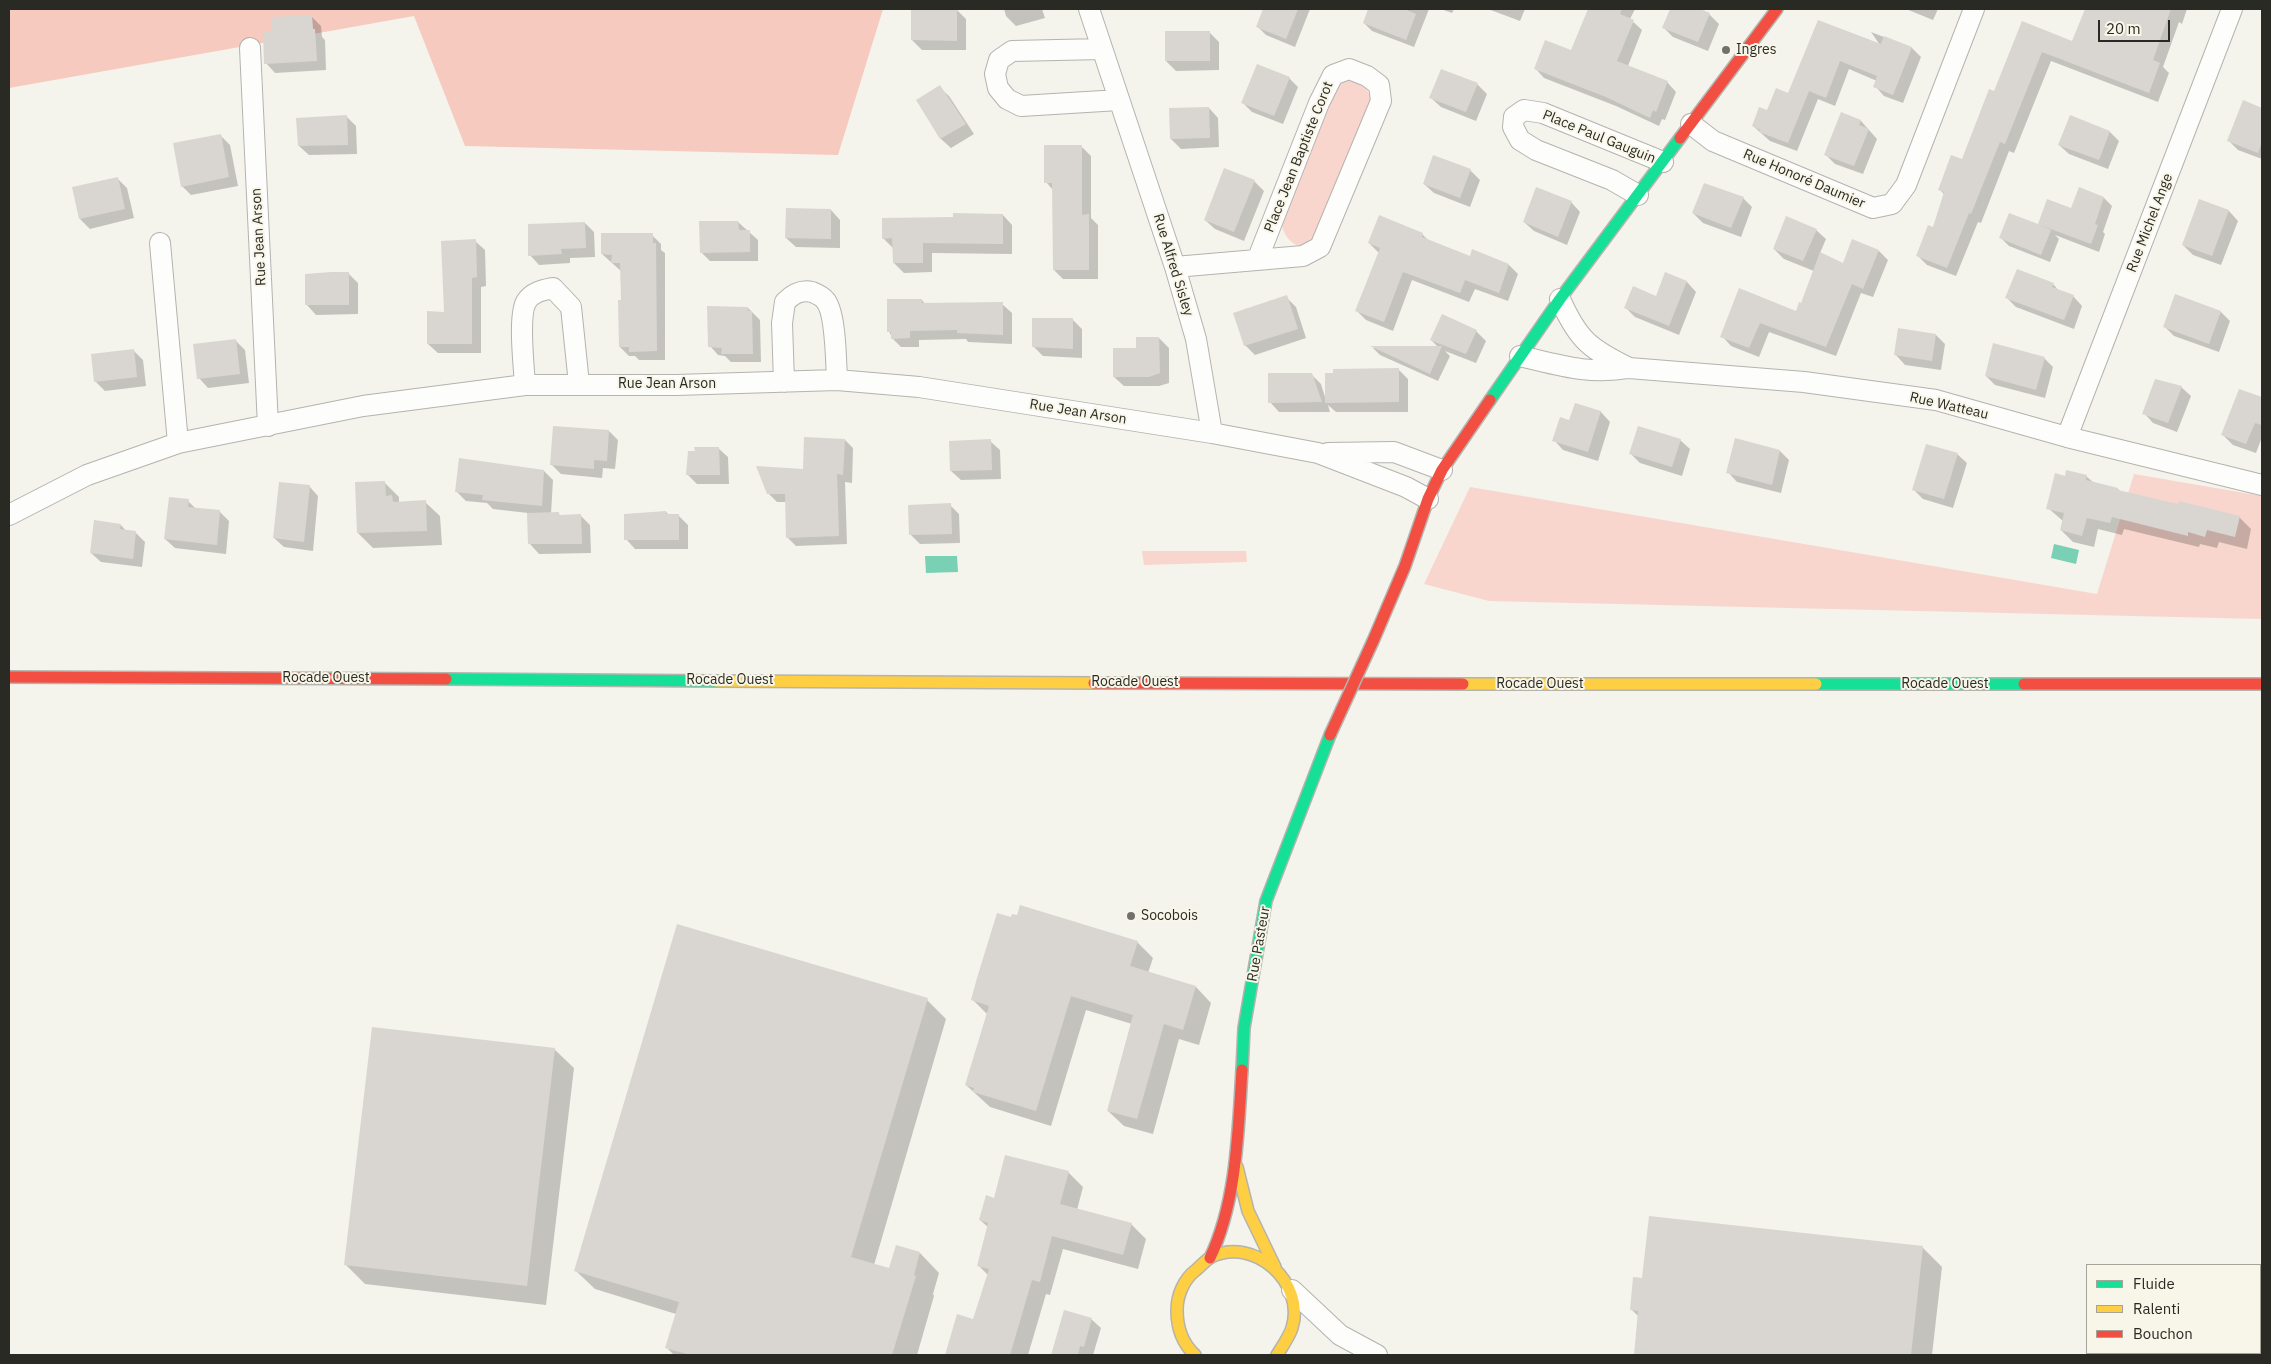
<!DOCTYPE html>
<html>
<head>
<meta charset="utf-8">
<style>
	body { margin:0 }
	#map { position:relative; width:2271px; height:1364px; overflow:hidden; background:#f4f3ec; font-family:"IBM Plex Sans",sans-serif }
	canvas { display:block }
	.frame { position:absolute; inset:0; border:10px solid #2a2a24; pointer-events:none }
	.legend { position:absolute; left:2086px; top:1264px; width:175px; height:90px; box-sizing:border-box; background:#f8f6e8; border:1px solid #a6a49a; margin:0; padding:6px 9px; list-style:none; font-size:15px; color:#2a2a24 }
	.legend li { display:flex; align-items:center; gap:10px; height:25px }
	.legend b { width:25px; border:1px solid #a6a49a }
	.scale { position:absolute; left:2098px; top:20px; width:72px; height:22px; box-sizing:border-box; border:2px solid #2a2a24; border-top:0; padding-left:6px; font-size:15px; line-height:18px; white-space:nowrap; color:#2a2a24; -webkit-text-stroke:4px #f8f6e8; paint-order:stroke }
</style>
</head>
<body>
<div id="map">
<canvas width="2271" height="1364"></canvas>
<div class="frame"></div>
<ul class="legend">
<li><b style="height:6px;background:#16e098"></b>Fluide</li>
<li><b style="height:6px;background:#ffcf43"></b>Ralenti</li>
<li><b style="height:6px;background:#f24e42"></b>Bouchon</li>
</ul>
<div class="scale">20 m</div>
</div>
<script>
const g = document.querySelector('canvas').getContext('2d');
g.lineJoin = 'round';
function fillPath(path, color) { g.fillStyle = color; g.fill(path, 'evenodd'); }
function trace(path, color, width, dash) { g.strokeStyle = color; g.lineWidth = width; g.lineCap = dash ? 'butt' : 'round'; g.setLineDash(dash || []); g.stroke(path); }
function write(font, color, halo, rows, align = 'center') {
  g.font = font + ' "IBM Plex Sans",sans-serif'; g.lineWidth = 4; g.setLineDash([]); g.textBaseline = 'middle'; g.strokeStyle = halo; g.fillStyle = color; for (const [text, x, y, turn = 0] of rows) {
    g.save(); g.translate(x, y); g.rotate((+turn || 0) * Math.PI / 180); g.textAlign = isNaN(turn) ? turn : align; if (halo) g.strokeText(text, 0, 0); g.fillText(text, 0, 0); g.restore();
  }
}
fillPath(new Path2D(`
	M1352,80C1367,85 1371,93 1371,108L1320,233C1316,237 1311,243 1307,245C1294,250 1282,234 1282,223L1334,88L1340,82Z
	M2134,474L2262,496V619L1489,601L1424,584L1470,487L2097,594Z
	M1142,551H1246L1247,562L1144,565Z`), '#f8d6cd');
fillPath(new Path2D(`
	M9,9H883L838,155L465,146L414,16L9,88Z`), '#f6cabe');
fillPath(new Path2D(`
	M2054,544L2079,550L2076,564L2051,558Z
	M925,556H957L958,572L926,573Z`), '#79d0b5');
fillPath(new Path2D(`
	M912,9H956L966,19V50H922L912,40Z
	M1004,9H1042L1045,18L1016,26L1006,16Z
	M1264,9H1310L1295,47L1266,35L1257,26Z
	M1370,9H1429L1414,47L1372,31L1364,23Z
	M1441,9H1454L1452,13Z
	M1488,9H1525L1520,21Z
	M1590,9H1635L1630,19L1642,30L1628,66L1667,82L1676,92L1665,120L1662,119L1659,126L1616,106L1544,78L1535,68L1572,52Z
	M1671,9H1696L1709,14L1719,24L1708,51L1673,37L1663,27Z
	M1906,9H1938L1933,20Z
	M2086,9H2110L2133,18L2137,9H2187L2182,24L2179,22L2163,67L2169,73L2158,102L2051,61L2014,153L2009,151L1981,223L1978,222L1956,276L1927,265L1917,255L1934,229L1945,195L1939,189L1962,161L1995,93L2022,22L2073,43Z
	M311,16L321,26L322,37L325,40L326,70L275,73L266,63L273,32Z
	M1819,21L1880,45L1871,32L1912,48L1921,57L1903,103L1884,96L1875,86L1877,81L1849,69L1835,106L1818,99L1797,151L1770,141L1753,126L1789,95Z
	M1209,32L1219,42V70L1176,71L1166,61Z
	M1289,78L1298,87L1283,124L1252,112L1243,103Z
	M1477,84L1487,94L1476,121L1441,107L1431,98Z
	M939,87L949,96L974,134L951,148L941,139L917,100Z
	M2243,102L2262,109V159L2238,150L2228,140Z
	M1209,108L1218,118L1219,147L1181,149L1171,139Z
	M1842,114L1861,121L1877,139L1863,174L1835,164L1826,155Z
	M346,116L356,126L357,154L309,155L299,146Z
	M2110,132L2119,141L2108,169L2069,154L2059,145Z
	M221,136L230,145L238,186L191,195L182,186Z
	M1081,146L1091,156V218L1098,225V279H1063L1054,270L1053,190L1046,182Z
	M1470,170L1480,180L1470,207L1434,193L1424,184Z
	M117,178L127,188L134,218L90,229L80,219Z
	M1254,181L1264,191L1244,241L1215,229L1205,220Z
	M2080,189L2104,198L2112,206L2103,232L2105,234L2099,252L2055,235L2059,239L2050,262L2009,246L2001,238L2039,226L2048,200L2072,209Z
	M1743,198L1752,207L1741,237L1703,223L1693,213Z
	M2200,200L2229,211L2238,221L2221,265L2193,255L2183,245Z
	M1571,202L1580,212L1567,245L1534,231L1524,222Z
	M831,210L840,220V248L796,247L786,238Z
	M1003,215L1012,225V254L932,253V272L904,273L894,263L893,248L883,238L954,218Z
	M738,222L758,240V261H710L701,252Z
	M585,223L594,232L595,257L570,258V263L539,265L530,255Z
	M1816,230L1826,239L1820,253L1843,264L1879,251L1888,260L1873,297L1861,293L1836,356L1769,332L1759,357L1731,346L1722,336L1740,290L1796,312L1801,305L1814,271L1784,259L1774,249Z
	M1422,234L1429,241L1470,257L1509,265L1518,274L1508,301L1475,289L1469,302L1412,280L1393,331L1366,320L1357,311L1379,253L1369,243Z
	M652,235L661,244V250L665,253V360H639L635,356H629L620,347L622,272L602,254Z
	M475,241L485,250L486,286L481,287V353H438L428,344L445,313Z
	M348,273L358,283V314L316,315L307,305Z
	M1666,274L1687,282L1696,292L1679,335L1635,317L1626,308L1657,297Z
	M2053,284L2060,292L2073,296L2082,306L2074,329L2016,307L2007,298Z
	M2176,296L2221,312L2230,321L2219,352L2174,336L2165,327Z
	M1286,297L1296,307L1306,338L1255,355L1245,345Z
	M922,300L925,304H1002L1012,313V344L968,342L966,339L919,340V347H901L892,338L889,331Z
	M748,308L760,320L761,362H731L725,356L718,355L710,346Z
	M1442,315L1476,331L1486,341L1476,363L1445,351L1450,356L1438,381L1380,355L1373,348H1439L1431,340Z
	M1072,319L1082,329V358L1043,356L1033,346Z
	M1936,335L1945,344L1941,370L1905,365L1896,355Z
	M1159,338L1169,348V383L1159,386H1124L1114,377L1138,349Z
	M235,340L245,350L249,383L208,388L199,378Z
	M133,350L143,360L146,386L105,391L95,381Z
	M2044,358L2053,367L2045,398L1995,385L1986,376Z
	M1398,369L1408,379V412H1336L1328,405L1330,412H1279L1270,402L1311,374L1321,384L1325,397Z
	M2181,387L2191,396L2177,432L2153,423L2144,413Z
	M2240,390L2262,399V437L2256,453L2233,445L2223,435Z
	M1576,404L1601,412L1610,422L1598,461L1563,450L1554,440L1570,422Z
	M609,431L618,440L615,469L603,468L602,478L561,474L552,465Z
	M845,440L853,448L852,483L845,482L847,544L796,546L787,537V502H777L768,493L804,470Z
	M1680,440L1690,449L1682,476L1640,463L1631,454Z
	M990,441L1000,450L1001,479L961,480L951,471Z
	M718,448L728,457L729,484H697L688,475Z
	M1780,451L1789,460L1781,493L1737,482L1728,472Z
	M1957,454L1967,463L1953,508L1923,499L1914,490Z
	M544,471L553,480L551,514L558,513L561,516L580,515L590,525L591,553L539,554L530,544L528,513L493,509L487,503L466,501L457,492Z
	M2086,476L2094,483L2118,489L2122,493L2239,517L2251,529L2247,549L2219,542L2217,548L2200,544L2199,547L2124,529L2122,535L2098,529L2094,547L2073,542L2061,530L2063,521L2048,508L2066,477Z
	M384,482L399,497V503L425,502L440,516L442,545L373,548L358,533Z
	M309,486L318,496L313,551L284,547L274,538Z
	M188,501L196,509L220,512L229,521L226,554L175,548L165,539Z
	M950,505L959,514L960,543L920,544L910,534Z
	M666,512L669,515H678L688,525V549H635L626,539Z
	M121,525L127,532L136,533L145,542L142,567L101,562L91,553Z
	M1137,942L1153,958L1148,973L1196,987L1211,1003L1199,1045L1179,1039L1153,1134L1124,1126L1108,1111L1132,1024L1086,1010L1051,1126L990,1107L966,1085L988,1015L972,999Z
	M927,1000L946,1019L874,1265L890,1269L920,1253L939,1273L933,1294L934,1296L917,1355H674L666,1347L676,1314L595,1289L575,1270Z
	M554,1049L574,1068L546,1305L365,1284L346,1265Z
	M1068,1172L1083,1187L1077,1210L1131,1224L1146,1239L1138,1269L1063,1249L1050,1295L1046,1294L1028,1355H947L974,1320L988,1275L978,1265L988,1227L980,1220L995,1199Z
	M1922,1247L1942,1267L1932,1355H1635L1639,1317L1631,1309L1643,1279Z
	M1091,1319L1101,1328L1093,1355H1056L1053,1353Z`), '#0003');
fillPath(new Path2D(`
	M911,9H957V41L911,40Z
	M1263,9H1298L1286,39L1256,27Z
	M1368,9H1404L1416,14L1406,40L1363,23Z
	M1588,9H1622L1620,14L1634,20L1617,61L1668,81L1656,112L1653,110L1650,118L1606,97L1534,69L1545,40L1571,50Z
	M1670,9H1700L1710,13L1698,42L1662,28Z
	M2085,9H2171L2153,60L2160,63L2149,93L2042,52L2005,144L2000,142L1971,214L1969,213L1947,268L1916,256L1928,225L1933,227L1944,192L1938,190L1951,155L1962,159L1989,89L1994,91L2022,21L2072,41Z
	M312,15L313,29H315L317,61L264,64L263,32L272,31L271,17Z
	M1818,20L1881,44L1884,36L1912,47L1893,95L1873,87L1877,76L1840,61L1826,98L1809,91L1788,143L1759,132L1760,130L1752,126L1759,107L1767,110L1776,88L1788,93Z
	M1165,31H1210V61H1165Z
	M1257,64L1290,77L1274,116L1241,103Z
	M1441,69L1478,83L1466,112L1429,98Z
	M940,85L966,124L940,139L916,100Z
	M2243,100L2262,108V141L2258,153L2227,141Z
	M1209,107L1210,138L1170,139L1169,108Z
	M1841,112L1861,120L1859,125L1869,129L1854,166L1824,155Z
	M347,115L348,145L298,146L296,118Z
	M2070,115L2110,131L2099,160L2058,145Z
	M221,134L229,177L181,187L173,143Z
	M1044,145H1082V215L1089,214V270H1053L1052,183H1044Z
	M1433,155L1471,169L1460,198L1423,184Z
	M1224,168L1255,180L1234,232L1204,220Z
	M118,177L125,209L79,219L72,187Z
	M1704,183L1744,197L1731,228L1692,213Z
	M1536,187L1572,201L1558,237L1523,222Z
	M2079,187L2104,197L2095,224L2098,225L2091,244L2040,225L2051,230L2041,255L1999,238L2009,213L2038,224L2047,199L2071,208Z
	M2199,199L2229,210L2212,256L2182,245Z
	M786,208L831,209V239L785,238Z
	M953,213L1003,214V244L923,243V263H893L892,238L882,239V218L953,217Z
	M1379,215L1423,233L1422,237L1470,256L1472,249L1509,264L1499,293L1465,280L1460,293L1403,272L1384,322L1355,311L1380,248L1368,243Z
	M1786,216L1817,229L1803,261L1773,249Z
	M699,221H738L739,230H750V252L700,253Z
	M585,222L586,248L561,249L562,254L528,256V224Z
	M601,233H653V243H656L657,351L629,352V347H619L618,300H621L620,263H611L612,255L601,254Z
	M476,239L477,277L472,278V344H427V311L444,312L441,241Z
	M1852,239L1879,250L1863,289L1852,284L1826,347L1760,323L1749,348L1720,337L1739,288L1796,311L1799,302L1801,303L1820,252L1843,263Z
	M2017,269L2054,283L2052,287L2074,295L2064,320L2005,298Z
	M331,272H349V305H305V274Z
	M1665,272L1687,281L1669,326L1624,308L1633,286L1656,296Z
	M2175,294L2221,311L2209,344L2163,327Z
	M1287,295L1298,329L1244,346L1233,313Z
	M887,299H922V303L1003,302V335L957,333V330L910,331V338L891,339V332H887Z
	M707,306L748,307V311H752L753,354H721L722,348L708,347Z
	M1442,314L1477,330L1466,354L1430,340Z
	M1032,318H1073V349L1032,347Z
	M1898,328L1936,334L1932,361L1894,355Z
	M1136,337H1159L1160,373L1149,377H1113V348H1136Z
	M236,339L240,374L197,379L193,344Z
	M1993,343L2045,357L2036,390L1985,376Z
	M1370,346H1442L1430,374Z
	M134,349L137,377L94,382L91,354Z
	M1399,368V402L1325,403V373H1333V369Z
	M1268,373H1312L1322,402L1268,403Z
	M2155,379L2182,386L2168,423L2142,414Z
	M2239,389L2262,397V425L2255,423L2246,444L2221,435Z
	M1575,403L1601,411L1588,452L1552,441L1560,417L1569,420Z
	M553,426L609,430L607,461L594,460V469L550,465Z
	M1638,426L1681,439L1672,467L1629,454Z
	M804,437L845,439L843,475L837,474L839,536L786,538L785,494H767L756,466L803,469Z
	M1735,438L1780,450L1772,485L1726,473Z
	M991,439L992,470L950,471L949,441Z
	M1926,444L1958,453L1944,499L1912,490Z
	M694,447H719L720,475H686L688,451H695Z
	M459,458L544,470L542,506L482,500L483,495L455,492Z
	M2066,470L2087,475L2086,480L2118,488V490L2178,504L2179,501L2240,516L2235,537L2207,530L2205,537L2188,532V536L2112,517L2110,523L2087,518L2082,536L2060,530L2064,513L2046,509L2055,473L2065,476Z
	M385,481L386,496L392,495L393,502L426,500L427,531L357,533L355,482Z
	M279,482L310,485L304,542L273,538Z
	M169,497L189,499L188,507L220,510L217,545L164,539Z
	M951,503L952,534L909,535L908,505Z
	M666,511V514H679V540H624V514Z
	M559,512V515L581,514L582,544H528L527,513Z
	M94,520L121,524L120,529L136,531L133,559L90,553Z
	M1020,905L1138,941L1130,966L1196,986L1183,1030L1164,1024L1137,1119L1107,1111L1133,1015L1071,996L1036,1111L973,1092L974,1088L965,1085L989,1006L971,1000L977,978L997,913L1011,917L1012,914L1017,915Z
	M677,924L928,998L851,1257L889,1268L896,1245L920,1252L914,1275L916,1276L892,1355H691L665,1348L679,1302L574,1271Z
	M372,1027L555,1048L527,1286L344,1265Z
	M1005,1155L1069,1171L1060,1204L1132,1223L1123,1255L1052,1236L1040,1282L1032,1280L1010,1355H945L957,1314L973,1319L989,1269L977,1266L988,1223L979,1220L986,1195L994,1198Z
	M1649,1216L1923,1246L1911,1355H1634L1638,1311L1630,1310L1633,1277L1642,1278Z
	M1064,1310L1092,1318L1084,1347L1080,1346L1078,1355H1051Z`), '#d9d6d2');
const street = new Path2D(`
	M1089,9L1175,267L1196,339L1212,433
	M250,48L268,426
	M1102,49L1012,51L999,60L995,74L998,88L1007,99L1021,106L1119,100
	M1691,124L1713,141L1873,208L1892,204L1906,185L1974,9
	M1638,195L1612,180L1536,150L1520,140L1513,127L1514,117L1524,110L1543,113L1663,162
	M160,243L178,443
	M1175,267L1303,256L1320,247L1381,101L1379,85L1367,76L1349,69L1333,75L1319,103L1258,258
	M1560,299C1578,340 1590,349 1629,368
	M1520,356C1559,365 1588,375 1629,368L1804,382L1936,400L2067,437L2262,485
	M784,382L782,323L785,302C793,294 801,289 812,292C817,294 822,296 825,300C836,312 836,362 837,380
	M525,385C524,367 518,317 526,302C532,292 543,290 553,288L571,307L579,384
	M2067,437L2232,9
	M1328,453L1394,452L1442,470
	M9,515L87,475L178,443L363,406L525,385H676L837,380L919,387L1212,433L1318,453L1406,487L1428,499
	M1292,1290L1340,1335L1377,1355`);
const fast = new Path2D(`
	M1490,400L1560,299L1680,138
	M446,679L716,681
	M1816,684H2024
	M1242,1070L1244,1028L1266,901L1330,735`);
const slow = new Path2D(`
	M716,681L1094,683
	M1463,684H1816
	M1237,1167L1248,1211L1275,1267
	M1195,1355C1182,1343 1177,1327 1177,1310C1177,1295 1184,1279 1196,1270C1201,1266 1206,1260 1211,1257C1255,1236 1306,1283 1292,1328C1289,1337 1282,1347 1277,1355`);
const jam = new Path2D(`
	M1680,138L1777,9
	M1373,641L1405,566L1428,499L1442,470L1490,400
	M9,677L446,679
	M1094,683L1463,684
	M2024,684H2262
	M1210,1258C1237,1201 1238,1132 1242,1070`);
trace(street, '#b4b3ae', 22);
trace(fast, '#b4b3ae', 14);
trace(slow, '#b4b3ae', 14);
trace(jam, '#b4b3ae', 14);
trace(street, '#fdfdfc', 20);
trace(fast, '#16e098', 11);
trace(slow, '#ffcf43', 11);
trace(jam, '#f24e42', 11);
const jamBridge = new Path2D(`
	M1330,735L1373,641`);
trace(jamBridge, '#b4b3ae', 14, []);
trace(jamBridge, '#f24e42', 11);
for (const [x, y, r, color] of [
	[1726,50,5,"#71706a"],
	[1131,916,5,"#71706a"]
]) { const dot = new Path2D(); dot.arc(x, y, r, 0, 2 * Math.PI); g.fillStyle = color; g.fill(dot); trace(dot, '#f8f6e8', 2); }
write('14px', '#2a2a24', '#f8f6e8', [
	["Ingres",1736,50],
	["Socobois",1141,916]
], 'left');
write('14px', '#2a2a24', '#f8f6e8', [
	["Place Paul Gauguin",1599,137,22],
	["Place Jean Baptiste Corot",1299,157,-68],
	["Rue Honoré Daumier",1804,179,23],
	["Rue Michel Ange",2150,223,-69],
	["Rue Jean Arson",259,237,-93],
	["Rue Alfred Sisley",1173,265,73],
	["Rue Jean Arson",667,384],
	["Rue Watteau",1949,406,13],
	["Rue Jean Arson",1078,412,9],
	["Rocade Ouest",326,678],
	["Rocade Ouest",730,680],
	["Rocade Ouest",1135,682],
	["Rocade Ouest",1540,684],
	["Rocade Ouest",1945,684],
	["Rue Pasteur",1259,944,-80]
]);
</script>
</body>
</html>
